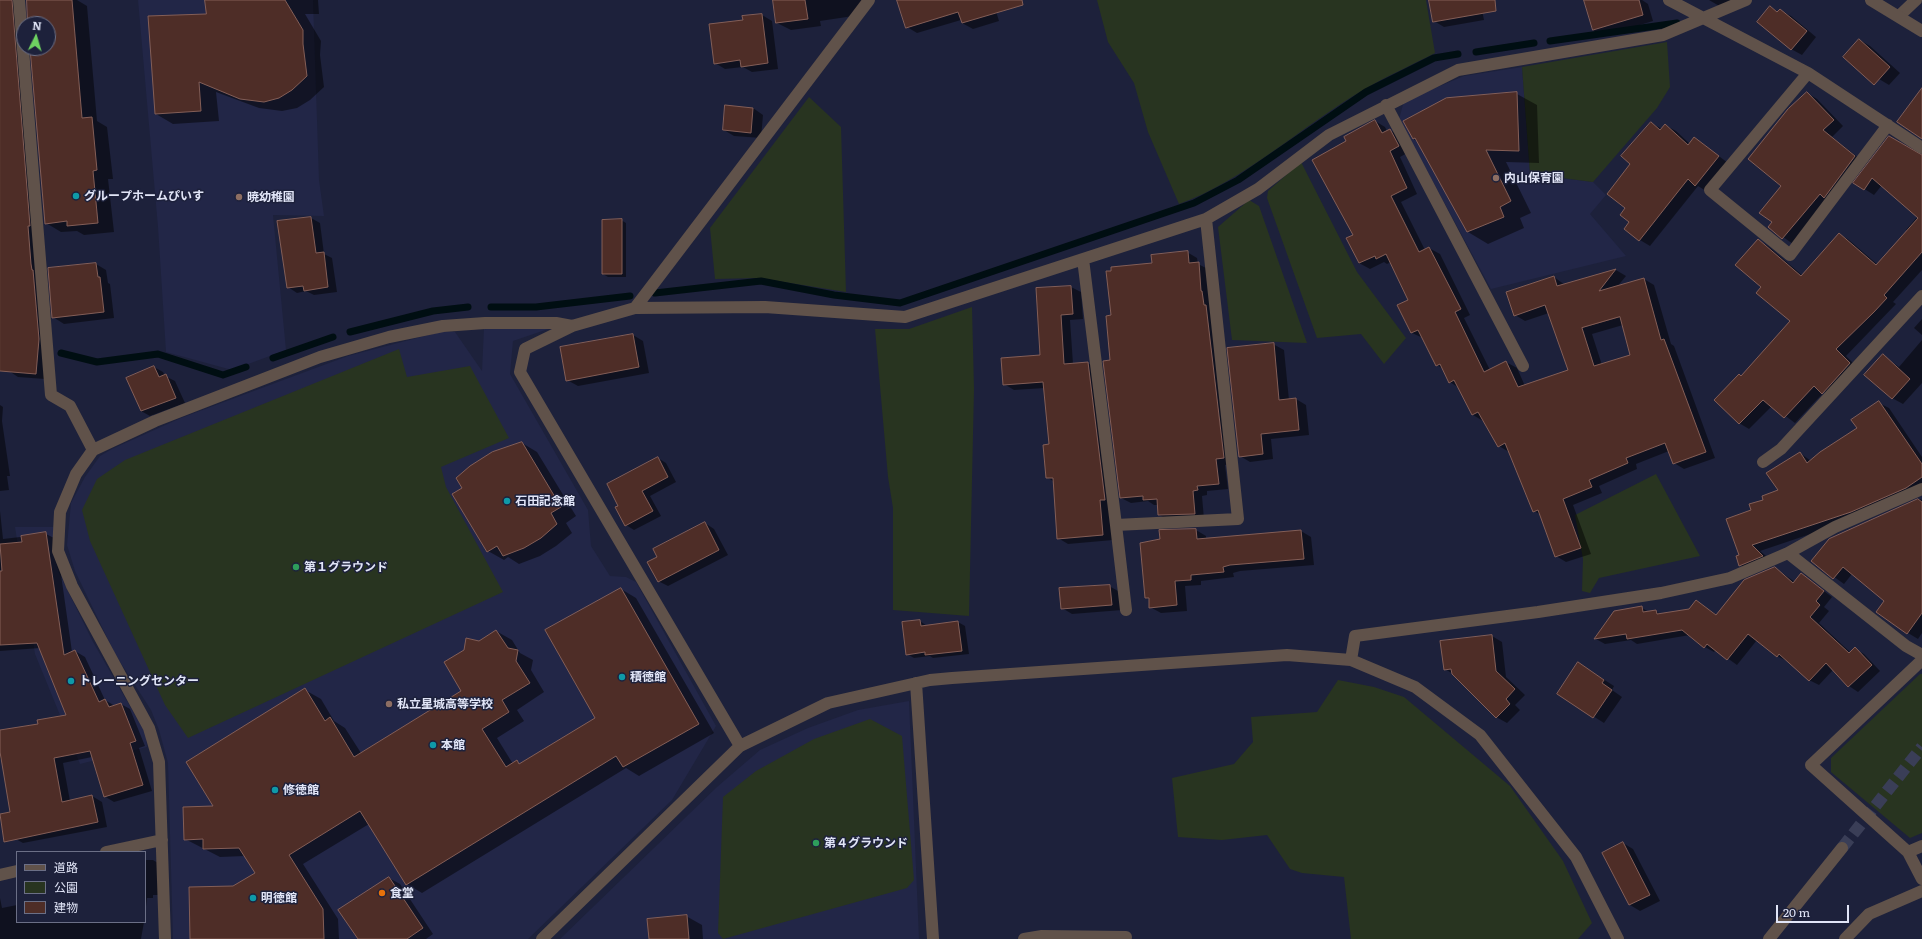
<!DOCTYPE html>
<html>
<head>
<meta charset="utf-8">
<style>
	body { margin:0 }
	#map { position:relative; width:1922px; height:939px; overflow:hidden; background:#1d213b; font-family:Literata,"Noto Sans JP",serif }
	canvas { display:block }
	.legend { position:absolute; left:16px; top:851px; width:130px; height:72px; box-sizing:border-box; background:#1d213b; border:1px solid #6b6f86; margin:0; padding:5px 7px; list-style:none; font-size:12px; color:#e1e5f7 }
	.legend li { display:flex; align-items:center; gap:8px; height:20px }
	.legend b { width:20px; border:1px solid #6b6f86 }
	.north { position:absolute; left:16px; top:16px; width:40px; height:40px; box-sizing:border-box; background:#1d213b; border:1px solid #6b6f86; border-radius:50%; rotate:5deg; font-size:11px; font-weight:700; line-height:16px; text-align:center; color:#e1e5f7 }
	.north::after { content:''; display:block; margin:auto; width:14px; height:18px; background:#6ed361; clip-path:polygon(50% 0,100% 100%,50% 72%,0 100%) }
	.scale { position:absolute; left:1776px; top:905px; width:73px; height:18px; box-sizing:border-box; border:2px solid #e1e5f7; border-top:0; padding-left:5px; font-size:12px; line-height:14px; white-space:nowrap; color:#e1e5f7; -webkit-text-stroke:3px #1d213b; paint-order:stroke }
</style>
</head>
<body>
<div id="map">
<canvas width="1922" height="939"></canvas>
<ul class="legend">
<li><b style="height:5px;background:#60524a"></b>道路</li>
<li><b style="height:11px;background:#283420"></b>公園</li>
<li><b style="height:11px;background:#4e2d27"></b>建物</li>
</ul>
<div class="north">N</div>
<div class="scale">20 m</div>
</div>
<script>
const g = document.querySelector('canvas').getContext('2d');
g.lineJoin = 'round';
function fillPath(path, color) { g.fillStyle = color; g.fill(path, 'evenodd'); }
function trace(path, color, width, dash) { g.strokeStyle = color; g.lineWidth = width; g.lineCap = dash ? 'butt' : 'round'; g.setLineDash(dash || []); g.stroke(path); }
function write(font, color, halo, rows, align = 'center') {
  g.font = font + ' Literata,"Noto Sans JP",serif'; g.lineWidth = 3; g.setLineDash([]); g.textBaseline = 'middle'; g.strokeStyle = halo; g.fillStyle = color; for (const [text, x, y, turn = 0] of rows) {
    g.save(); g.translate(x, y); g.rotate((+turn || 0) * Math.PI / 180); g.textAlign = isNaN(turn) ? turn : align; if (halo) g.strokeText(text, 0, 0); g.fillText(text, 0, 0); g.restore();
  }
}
fillPath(new Path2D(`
	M138,0H313L319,180L324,216L273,215L286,350L232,370L166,352L158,227Z
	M1522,67L1530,174L1593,182L1606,195L1590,214L1626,256L1491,289L1399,119L1404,101L1464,76Z
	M557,326L513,341L510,374L588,510L591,546L610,576L626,577L636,582L716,726L672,800L528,939H173L168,763L159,730L151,710L115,654L75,571L67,545L71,503L85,477L100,456L112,449L181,418L348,356L444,331L455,332L482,371L484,328Z
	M15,527H54L52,550L59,573L93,642L146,734L147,747L80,764L35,654Z
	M909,701L919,939H560L717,787L760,750L808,728L858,710Z`), '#222647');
fillPath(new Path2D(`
	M1097,0H1426L1435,53C1412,65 1387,76 1365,89C1304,124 1244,181 1179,204L1148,132L1134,83L1108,42Z
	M1667,42L1670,87L1657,108L1593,182L1530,174L1522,67Z
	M809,97L841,127L846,292L759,278L715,279L710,228Z
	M1301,162L1357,272L1406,338L1384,364L1361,334L1317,338L1267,198L1268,191Z
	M1249,200L1259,206L1307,343L1232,340L1218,227Z
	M972,307L974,389L969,616L893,610V508L888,477L875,329H909Z
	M399,349L407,377L470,366L509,438L441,467L446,487L503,592L188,738L165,705L90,541L82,510L97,479L125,460Z
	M1656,474L1700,556L1599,578L1590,593L1582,591L1583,559L1575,515Z
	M1920,674H1922V833L1910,838L1831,772V758Z
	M1338,680L1374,687L1404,697L1510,786L1563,861L1592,923L1578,939H1351L1344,877L1302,873L1290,869L1267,835L1222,840L1178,837L1172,778L1234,764L1253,742L1251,717L1317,712Z
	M870,719L902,736L914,880L907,888L723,939L718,933L723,797L756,771L814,739Z`), '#283420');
fillPath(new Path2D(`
	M0,0H16L45,379L18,377L9,371L0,361Z
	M38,0H77L87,6L97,121L107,127L113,179H108L114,232L84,235L77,231L61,232L46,223L31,48H48V24H29Z
	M206,0H318L319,14H305L321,41L320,55L324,87L310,100L297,108L282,111L259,108L216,92L219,121L173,124L156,114L207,15Z
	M774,0H872L860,15L820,21L821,26L791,30L777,23Z
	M911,0H999L995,8L999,21L973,29L962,23L961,20L917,33L907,27Z
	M1430,0H1480L1484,20L1444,27L1434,21Z
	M1585,0H1642L1648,4L1653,21L1604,36L1593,30Z
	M1709,0H1732L1726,10Z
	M1770,7L1779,12L1780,10L1791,16L1816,37L1802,55L1791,49Z
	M762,15L772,21L778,69L752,72L743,67L725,69L715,63L744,21Z
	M1860,40L1870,46L1900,73L1889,85L1879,79Z
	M1807,93L1817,99L1843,126L1832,137L1865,163L1793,244L1769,227L1773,222Z
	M1517,94L1537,105L1539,163L1506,162L1531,213L1520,218L1524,228L1488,244L1468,232L1419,142L1413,139L1404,122Z
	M753,108L763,115L761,138L734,136L724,130Z
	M1375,121L1385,127L1387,131L1390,130L1400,136L1409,152L1400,157L1417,194L1401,202L1425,250L1429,248L1440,254L1470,315L1464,318L1490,370L1506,362L1517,368L1525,386L1569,370L1549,313L1525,321L1515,315L1554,277L1565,285L1616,270L1626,276L1617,287L1644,279L1654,285L1671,344L1674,346L1715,458L1684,469L1674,463L1669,451L1636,464L1637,469L1599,486L1602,493L1573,505L1591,554L1566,562L1556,556L1541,515L1534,511L1509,452L1499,446L1483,421L1473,415L1459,388L1450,382L1443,369L1437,365L1423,338L1412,333L1409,300L1391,262L1387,264L1384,262L1370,269L1359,263L1354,235L1347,142ZM1623,325L1632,356L1602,365L1592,334Z
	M1651,123L1662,129L1665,125L1676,131L1690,144L1695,138L1728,163L1706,191L1698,186L1650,246L1640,240L1631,222L1627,208L1632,164Z
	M1922,162V270L1893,302L1896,304L1846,356L1859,369L1829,395L1824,392L1795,423L1772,406L1749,429L1739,423L1742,377L1791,321L1762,287L1758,240L1768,246L1803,276L1839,234L1849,240L1878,265L1907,231L1906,230L1918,216L1882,185L1874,195L1855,183Z
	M311,218L320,223L324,254L332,258L337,292L314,295L306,291L297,293L288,287Z
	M621,220L626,223V277H608L603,274Z
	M1187,252L1197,258L1198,264L1208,269L1233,464L1225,465L1228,489L1207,491V495L1202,496L1204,519L1169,520L1159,515L1158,505H1154L1148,501L1131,503L1121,498L1111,361L1112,316L1153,264Z
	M96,264L106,270L108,283L110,284L114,318L64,324L53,317Z
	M1071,287L1081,292L1083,319L1070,320L1073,364L1088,363L1098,369L1113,540L1068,544L1058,538L1054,482L1047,477L1050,445L1045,388L1014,390L1004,384L1041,356Z
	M1922,319V335L1914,328Z
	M633,335L643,341L649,373L578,386L567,380Z
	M1922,340V383L1903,404L1892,398L1883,356L1899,367Z
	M1273,344L1284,350L1289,400L1296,399L1306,405L1309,435L1271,439L1273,459L1250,462L1240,456Z
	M154,367L163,372L165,376L175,381L185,403L150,416L141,411Z
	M1879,403L1889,408L1922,457V489L1861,517L1760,551L1772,561L1750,571L1740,565V556L1752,510L1780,491L1800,453L1811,461L1858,429Z
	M0,405L3,407L2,421L10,476H7L9,490L0,491Z
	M522,443L537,452L576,516L566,523L572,533L556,546L540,556L519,564L508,557L504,560L488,551Z
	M658,458L666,463L676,482L650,496L661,516L634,530L626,525L619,506Z
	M1920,499L1922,500V633L1918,639L1908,633L1885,601L1852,574L1844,584L1812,561L1829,540Z
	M0,511L3,539L46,534L56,539L72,652L75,651L85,657L105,700L115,706L121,704L130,709L145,746L139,748L152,791L114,802L104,796L92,757L63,763L70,801L92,796L102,802L107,827L23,843L14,838L3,762L0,759V731L39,724L67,715L40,648L0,651Z
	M705,523L714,529L728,555L668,586L658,581V557Z
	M1196,530L1206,536V539L1301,531L1311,537L1314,565L1240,571L1233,573L1234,577L1201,581V585L1185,586L1187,611L1161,613L1150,607V600L1146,598L1161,540Z
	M1775,568L1795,582L1801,574L1832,597L1824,607L1829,611L1819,623L1851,653L1855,649L1864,654L1880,671L1858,692L1849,686L1833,670L1819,685L1809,680L1788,660L1787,661L1777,656L1757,640L1737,665L1716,650L1714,652L1705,647L1690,635L1637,644L1631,640L1605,644L1596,639L1642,608L1649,612L1656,611L1662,615L1689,610L1697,601L1717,615Z
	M1109,586L1120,592L1122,610L1072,614L1062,608Z
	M621,589L636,598L714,733L639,776L626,768L422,893L407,884L369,824L303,864L338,919L339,939H191L233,887L256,874L245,856L220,857L185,839L215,807L305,690L321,699L334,721L345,728L361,753L463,691L479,642L496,631L512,640L520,653L533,660L531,670L544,692L517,710L524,721L497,738L513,764L517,762L521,764L596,718Z
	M920,621L927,626L958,622L965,626L969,654L933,658L930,656L914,658L907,654Z
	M1492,636L1502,642L1506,677L1525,695L1515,705L1520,710L1507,723L1496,717L1453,674L1445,669L1441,642Z
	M1589,670L1614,686L1612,690L1622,697L1604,723L1558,694Z
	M1623,843L1633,849L1660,901L1640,911L1630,905Z
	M145,860H153L163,866V895H153V898H147L145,915Z
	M389,878L400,884L433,934L426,939H359Z
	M0,898L2,908L17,905V922H144L141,939H0Z
	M686,916L702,925L703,939H650Z`), '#0007');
trace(new Path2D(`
	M1550,41L1677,23
	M1476,52L1534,43
	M655,293L761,281L834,295L900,303L1194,203L1238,180L1366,92L1434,58L1458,54
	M491,307H536L630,296
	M350,332L433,311L468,307
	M61,353L97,362L158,354L223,375L246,367
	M273,358L333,337`), '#000e12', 7);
const building = new Path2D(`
	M0,0H12L30,226H28L31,264L32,270H33L39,339L36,374L0,371Z
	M27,0H72L82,118L92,117L97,170L93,171L98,223L67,226V221L45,224L30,48H48V24H28Z
	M205,0H285L303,30V44L307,76L292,90L279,98L264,102L240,99L199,82L201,111L155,114L148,16L206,14Z
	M773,0H805L808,19L776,23Z
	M897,0H1022L1023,5L962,23L958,12L906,28Z
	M1429,0H1495L1496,11L1433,22Z
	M1584,0H1639L1643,15L1593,30Z
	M1770,6L1777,12L1780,9L1807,31L1791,50L1757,22Z
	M762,14L768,63L741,67L740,60L714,64L709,24L743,20L742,16Z
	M1859,39L1890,67L1874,85L1843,57Z
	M1922,88V139L1897,122Z
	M1517,92L1519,151L1486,150L1511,201L1500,207L1504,217L1467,232L1415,138L1413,139L1403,121L1446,98Z
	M1807,92L1834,120L1823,130L1855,156L1824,198L1820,194L1782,239L1768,227L1772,222L1759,213L1781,186L1748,159L1788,109Z
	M725,105L753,108L751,133L723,130Z
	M1375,120L1382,133L1390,129L1399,146L1390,151L1407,188L1391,196L1419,252L1429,247L1461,309L1455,312L1484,372L1506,361L1518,387L1568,370L1545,305L1514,316L1506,292L1554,276L1557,286L1616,269L1599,291L1644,278L1661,340L1664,339L1706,452L1673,464L1665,443L1626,458L1628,463L1589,480L1592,487L1563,499L1581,548L1555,557L1538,510L1533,512L1505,443L1498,447L1478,412L1472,415L1454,380L1449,383L1440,364L1436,366L1418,330L1411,333L1397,305L1408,300L1386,254L1376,259L1375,256L1359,263L1346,238L1353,235L1312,160L1346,141L1344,137ZM1620,317L1630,355L1594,366L1582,328Z
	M1651,122L1660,130L1665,124L1688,145L1694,137L1719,156L1695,186L1688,179L1639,241L1624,229L1629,222L1620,215L1625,208L1607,194L1630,164L1621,156Z
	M1889,136L1922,155V252L1884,295L1887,298L1874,312L1836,349L1850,363L1822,394L1814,386L1784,418L1763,400L1739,424L1714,400L1739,374L1741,376L1790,321L1756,293L1761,287L1735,265L1758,239L1801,276L1839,233L1876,265L1918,218L1872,178L1864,190L1853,183Z
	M311,217L316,253L324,252L328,287L304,291L303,286L287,288L277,221Z
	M622,219V274H602V220Z
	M1188,251L1189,263L1199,262L1201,291H1202L1204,305H1206L1224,458L1216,459L1219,484L1197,486L1198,490L1193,491L1195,514L1158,515L1157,499L1143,500V496L1120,498L1103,361L1110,360L1106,316L1111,315L1106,271H1111V267L1152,263L1151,255Z
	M96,263L98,277H100L104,312L52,318L48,268Z
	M1071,286L1073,314L1061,315L1064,364L1088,362L1105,500H1100L1103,535L1057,539L1053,478H1046L1043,445L1049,444L1043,382L1003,385L1001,358L1040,355L1036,288Z
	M633,334L639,367L566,381L560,347Z
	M1274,343L1279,400L1296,398L1299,430L1261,434L1263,454L1239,457L1227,348Z
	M1883,354L1910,379L1892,399L1864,375Z
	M154,366L159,377L166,374L176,398L141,411L126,378Z
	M1879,401L1922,464V477L1906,488L1851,512L1752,545L1763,556L1739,566L1736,556L1739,555L1726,519L1751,510L1749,504L1763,500L1762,496L1778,490L1766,473L1800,452L1807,463L1820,452L1857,428L1851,420Z
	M522,442L561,507L551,513L557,524L541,538L524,548L503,556L497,546L487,552L452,494L462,488L456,478L470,466L492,452Z
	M658,457L668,477L642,491L653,511L625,526L615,507L618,506L607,484Z
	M1918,499L1922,502V613L1907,634L1876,612L1884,601L1843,567L1833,579L1811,561L1829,539Z
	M705,522L719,550L658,582L647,562L657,557L653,549Z
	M1196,529L1197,539L1301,530L1304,559L1230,565L1223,567L1224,572L1191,575V580L1175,581L1177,605L1149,608V598H1145L1140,543L1160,539L1159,530Z
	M46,532L64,655L75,650L99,702L105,699L109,707L121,703L136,741L130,743L143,785L104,797L90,751L54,758L62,802L92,795L98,822L4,842L0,814L10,812L0,752V730L38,724L37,720L66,715L37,643L0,645V571H2L0,544L22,542L21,536Z
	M1775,567L1793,583L1801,573L1824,591L1816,601L1820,605L1810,617L1849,653L1855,647L1872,665L1848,687L1826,663L1809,681L1779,654L1777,657L1748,634L1727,660L1707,644L1704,648L1682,630L1627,639L1626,634L1594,639L1614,611L1642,606L1643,612L1656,610L1657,614L1689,609L1696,600L1716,615L1744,580Z
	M1110,585L1112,605L1061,609L1059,588Z
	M621,588L699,724L623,767L616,756L406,885L360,811L289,855L323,909L324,939H190L189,887L233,886L255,873L239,848L203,849V839L184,840L183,807L213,806L186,762L305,688L325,721L330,717L354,757L461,691L444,662L464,650L466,638L479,641L496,630L508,648L518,650L516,661L530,683L502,700L509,712L482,729L506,767L517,760L519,764L595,718L545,630Z
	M920,620L921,626L958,621L962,651L925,655V652L906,655L902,622Z
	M1492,635L1496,671L1515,689L1506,699L1510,704L1496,718L1452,674L1451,669L1444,670L1440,641Z
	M1578,662L1604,680L1602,683L1612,690L1593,718L1557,694Z
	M1623,842L1650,895L1629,905L1602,853Z
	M389,877L423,928L407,939H358L338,910Z
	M687,915L689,939H649L647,919Z`);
fillPath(building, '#4e2d27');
trace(building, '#835e57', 1);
trace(new Path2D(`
	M1842,848L1922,747`), '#3a3e57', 12, [12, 6]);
trace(new Path2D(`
	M19,0L51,395L70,406L93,450
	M1669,0L1808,73L1922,148
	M1899,16L1916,0
	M1808,73L1710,190L1790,255L1888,125
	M1386,105L1523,366
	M1083,259L1116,525L1238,519L1206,219
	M635,308L869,0
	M1763,462L1781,449L1922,296
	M1116,525L1126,610
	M1788,553L1906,646L1922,655
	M1351,660L1355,636L1538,612L1661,593L1730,578L1788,553L1835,527L1922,489
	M916,683L933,939
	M740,746L520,372L525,349L572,326L635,308L765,307L905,317L1206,219L1258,189L1329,135L1458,70L1663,35L1746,0
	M1922,846L1908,852L1922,879
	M106,852L162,840
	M1908,852L1811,765L1922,660
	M0,875L17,871
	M165,939L159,762L149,728L72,586L58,551L60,512L76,474L93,450L155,421L320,357L389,337L443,326L485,323H556L572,326
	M542,939L740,746L828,703L930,680L952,678L1287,655L1351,660L1415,687L1480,735L1576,857L1618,939
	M1024,939L1042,936L1126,937
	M1845,939L1869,914L1922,891`), '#60524a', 12);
trace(new Path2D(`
	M1871,0L1922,31
	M1769,939L1842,848`), '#60524a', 12);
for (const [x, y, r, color] of [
	[1496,178,4,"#8d6e63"],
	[76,196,4,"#0f9aa8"],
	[239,197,4,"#8d6e63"],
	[507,501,4,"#0f9aa8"],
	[296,567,4,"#2e9e5b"],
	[622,677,4,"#0f9aa8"],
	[71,681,4,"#0f9aa8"],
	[389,704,4,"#8d6e63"],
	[433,745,4,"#0f9aa8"],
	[275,790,4,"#0f9aa8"],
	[816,843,4,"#2e9e5b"],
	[382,893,4,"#e8710a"],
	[253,898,4,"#0f9aa8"]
]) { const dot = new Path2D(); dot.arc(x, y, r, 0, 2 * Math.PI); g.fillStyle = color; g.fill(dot); trace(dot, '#1d213b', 1.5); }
write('bold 12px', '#e1e5f7', '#1d213b', [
	["内山保育園",1504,178],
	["グループホームぴいす",84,196],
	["暁幼稚園",247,197],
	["石田記念館",515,501],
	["第１グラウンド",304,567],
	["積徳館",630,677],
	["トレーニングセンター",79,681],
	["私立星城高等学校",397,704],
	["本館",441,745],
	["修徳館",283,790],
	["第４グラウンド",824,843],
	["食堂",390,893],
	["明徳館",261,898]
], 'left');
</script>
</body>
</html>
